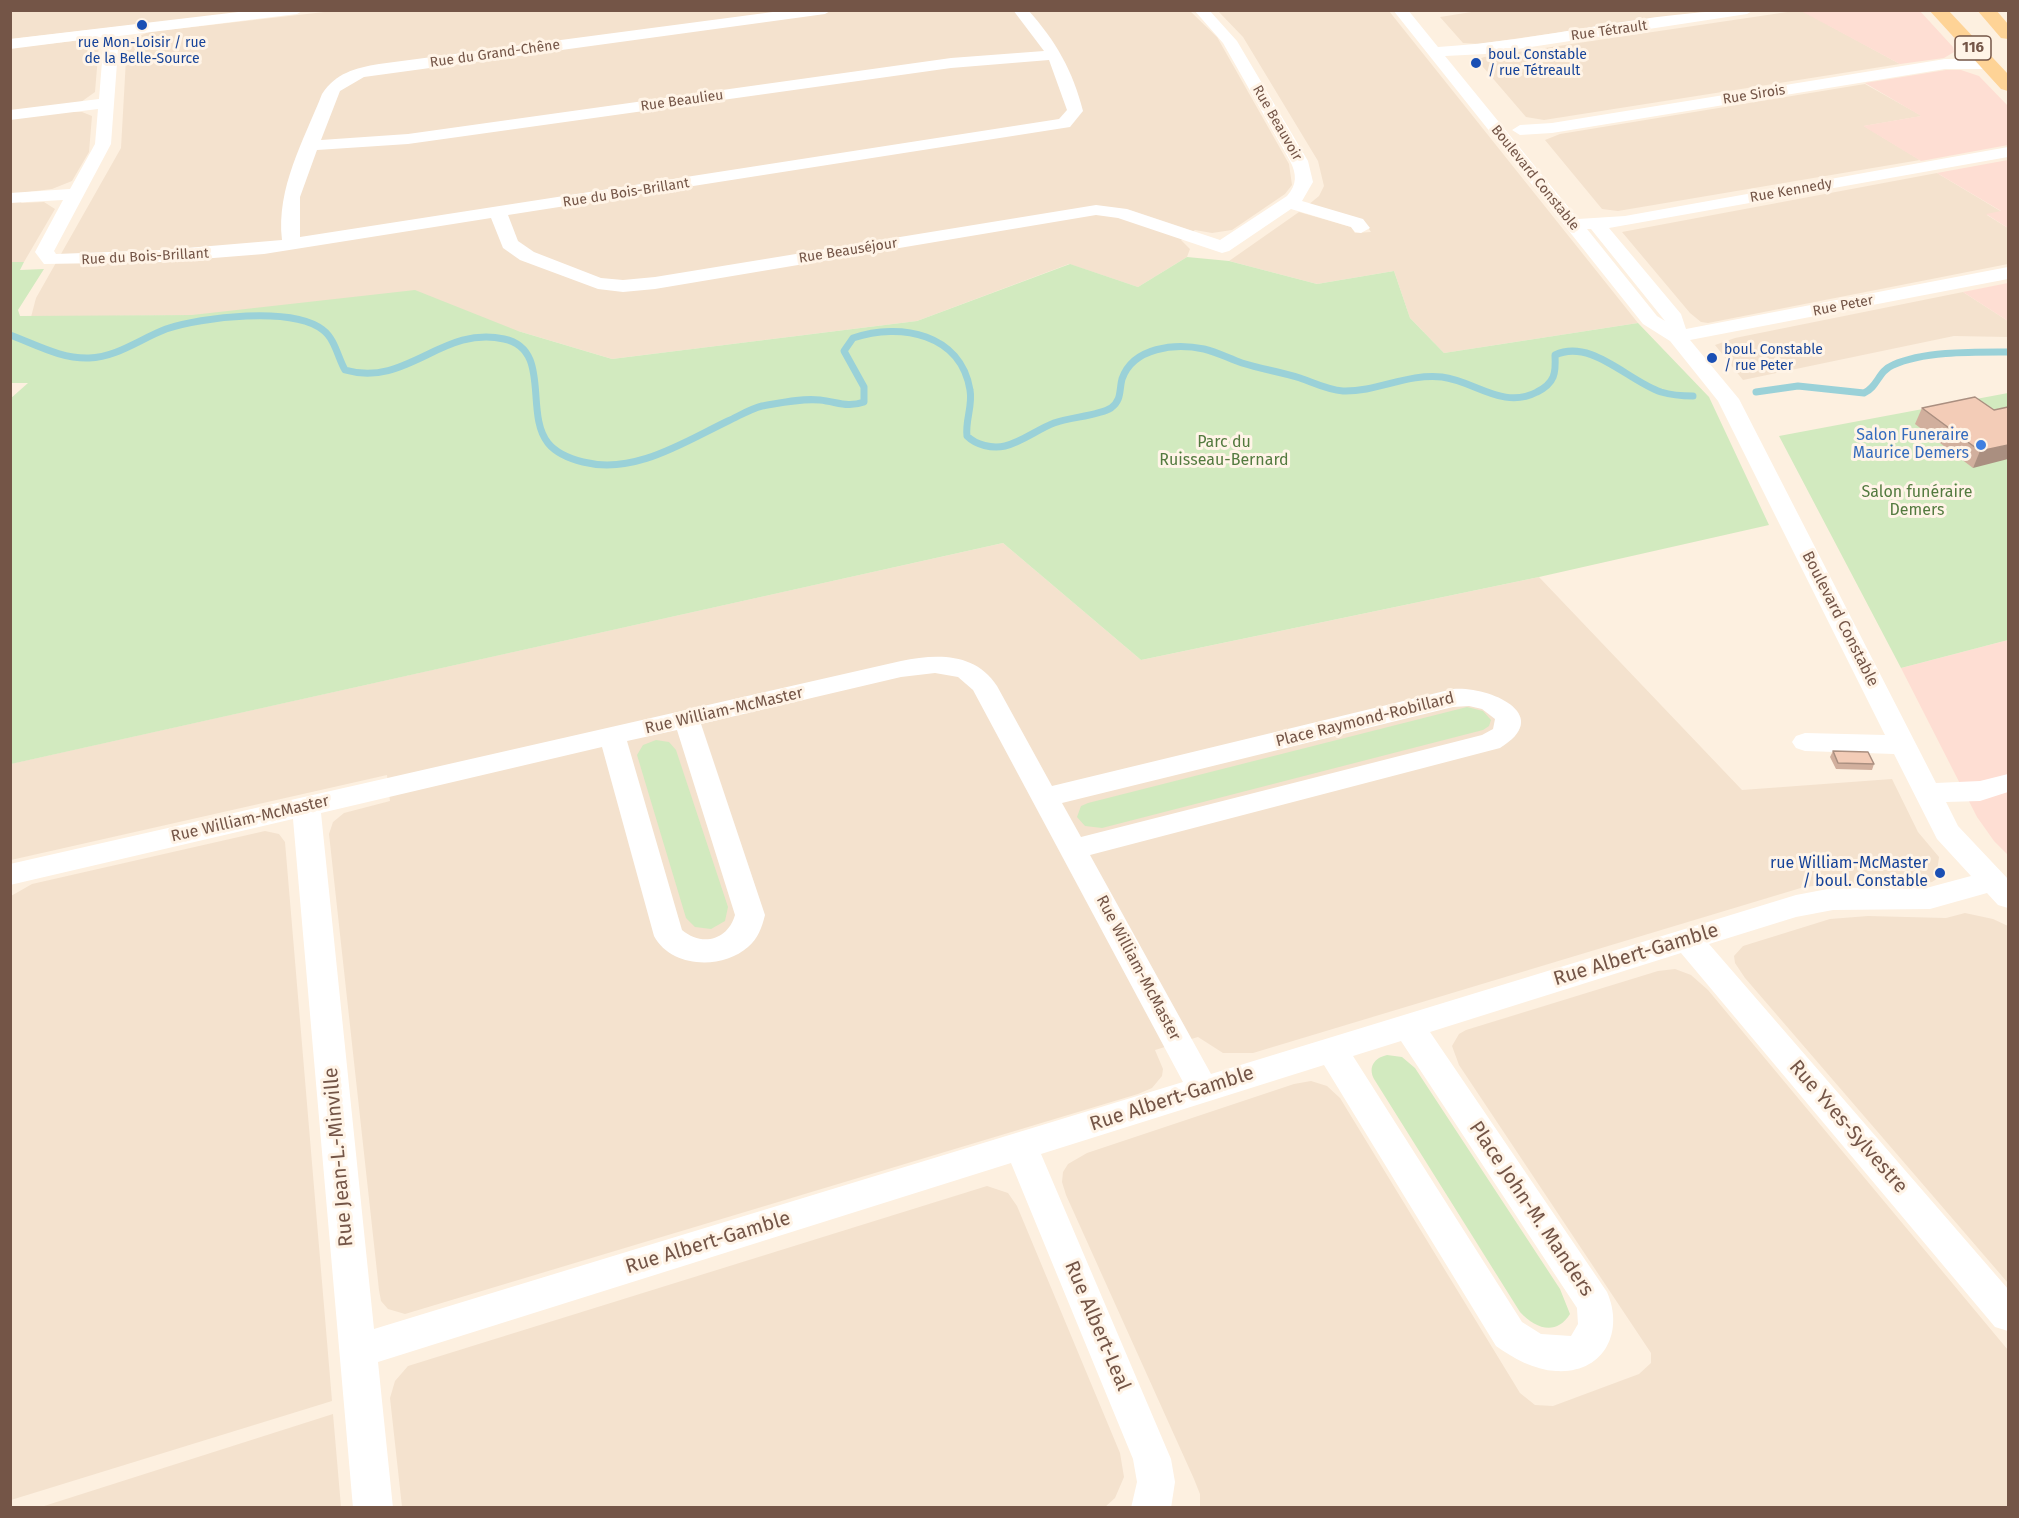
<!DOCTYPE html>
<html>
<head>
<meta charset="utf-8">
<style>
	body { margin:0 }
	#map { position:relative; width:2019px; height:1518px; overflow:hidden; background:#fdf0e0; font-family:"Fira Sans",sans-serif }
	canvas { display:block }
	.frame { position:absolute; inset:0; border:12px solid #745547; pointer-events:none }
</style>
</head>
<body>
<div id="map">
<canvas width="2019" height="1518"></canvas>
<div class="frame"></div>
</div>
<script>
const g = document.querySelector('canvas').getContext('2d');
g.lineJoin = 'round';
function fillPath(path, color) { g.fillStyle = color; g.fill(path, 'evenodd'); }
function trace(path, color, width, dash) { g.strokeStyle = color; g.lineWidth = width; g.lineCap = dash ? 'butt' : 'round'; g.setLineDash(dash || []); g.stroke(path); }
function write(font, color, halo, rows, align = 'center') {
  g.font = font + ' "Fira Sans",sans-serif'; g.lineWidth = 6; g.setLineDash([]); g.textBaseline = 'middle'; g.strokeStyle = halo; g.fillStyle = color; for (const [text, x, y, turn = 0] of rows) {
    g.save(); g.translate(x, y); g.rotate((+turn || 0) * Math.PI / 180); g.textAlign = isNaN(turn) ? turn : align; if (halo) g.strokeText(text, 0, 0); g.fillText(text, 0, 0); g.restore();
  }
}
fillPath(new Path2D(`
	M11,10L254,11L11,39Z
	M1484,10L1709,11L1479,44L1463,43L1440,17Z
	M1801,10L1900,64L1544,120L1526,117L1477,60L1484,57Z
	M333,11H1190L1217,37L1289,164L1292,185L1285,194L1232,230L1212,233L1195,230L1181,240L1190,249L1187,257L1138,287L1069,264L917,321L612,359L518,331L192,315L31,317L36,298L121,148L127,41L149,32Z
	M1218,11H1389L1638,323L1444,353L1410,318L1394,271L1317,284L1229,261L1299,212L1351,227L1355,233L1371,232L1363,220L1308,205L1319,196L1324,186L1318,161L1243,37Z
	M82,40L99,44L95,92L67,112H82L92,116L89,152L72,181L52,189L28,192L21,203L44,202L55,209L24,262H11V48Z
	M1865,84L1922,116L1864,126L1920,160L1618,211L1602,209L1545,140L1560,134Z
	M1937,173L2002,212L1987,215L2008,228V264L1708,323L1701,322L1690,313L1622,232Z
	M1963,292L2008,321V337L1954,336L1743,380L1715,345L1735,338Z
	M1003,543L1141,660L1539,577L1742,790L1892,779L1918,832L1939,857L1937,872L1941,876L1932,882L1920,884H1833L1804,887L1253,1053H1223L1198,1037L1155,1050L1163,1069L1162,1076L1152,1088L1138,1094L405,1314L388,1309L381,1301L379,1290L329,834L333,822L344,813L390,801L387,775L11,860L10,764Z
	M265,831L279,834L285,842L332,1401L11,1500V896L32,884Z
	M1965,913L1993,919L2008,926V1283L1745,978L1735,963L1734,956L1743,946L1830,919L1868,916L1946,918Z
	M1675,969L1691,975L1708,990L2008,1350V1507H1200V1494L1194,1479L1066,1195L1062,1182L1063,1172L1068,1164L1087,1153L1294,1084L1311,1081L1327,1086L1340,1098L1520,1393L1535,1405L1553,1406L1639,1374L1651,1363V1353L1459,1065L1452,1046L1459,1034L1466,1030L1658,971Z
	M987,1186L1008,1193L1017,1206L1120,1453L1124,1477L1115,1498L1105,1507H402L390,1398L395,1381L408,1366Z
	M333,1414L341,1507H41Z`), '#f4e2ce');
fillPath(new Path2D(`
	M1801,11H1920L1953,47L1954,52L1944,58L1900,64Z
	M1946,70H1961L1979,76L2008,106V145L1921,161L1863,126L1921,116L1865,83Z
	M2008,160V228L1986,214L2001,211L1937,173Z
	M2008,283V321L1963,292Z
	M2008,640V855L1994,841L1977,817L1901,668Z`), '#feded3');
fillPath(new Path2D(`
	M1187,257L1229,261L1317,284L1394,271L1410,318L1444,353L1638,323L1709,397L1769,525L1539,577L1141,660L1003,543L11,764L10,399L28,383H11V262H24L20,270L44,269L18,310L20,316L192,315L415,290L518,331L612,359L917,321L1070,264L1138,287Z
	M2008,393V640L1901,668L1779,436Z
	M1467,707L1483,711L1491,720L1489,726L1483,730L1102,828L1085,826L1077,817L1081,806L1088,803Z
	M656,740L669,742L676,750L728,907L725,921L711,929L695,927L686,918L637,755L643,745Z
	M1387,1055L1402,1057L1415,1068L1560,1289L1570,1314C1556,1336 1536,1329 1520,1312L1374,1079C1368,1067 1374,1058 1387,1055Z`), '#d2eabf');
trace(new Path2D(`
	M10,335C35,344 61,359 89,358C117,357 140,339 166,329C201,317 293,306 323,330C335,339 338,358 345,370C407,388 442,325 504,339C552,349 524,413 548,443C556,453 571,459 583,462C635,475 684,442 728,421C739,416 750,409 762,406C780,403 801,398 820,400C838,402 847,408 864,402V387L844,351L853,338C901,322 961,334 970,390C973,406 965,420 967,436C976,445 992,449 1005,446C1022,442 1038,429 1054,423C1070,417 1098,416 1111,408C1122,400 1119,390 1122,379C1133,347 1175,343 1204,349C1217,352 1230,359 1242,363C1261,369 1281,372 1300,378C1314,383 1328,390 1343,391C1377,392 1408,373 1442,377C1475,381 1503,410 1537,392C1555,383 1556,373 1555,355C1591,338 1628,381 1661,392C1671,395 1682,396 1693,396
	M1756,392L1798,386L1864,393C1878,387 1878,371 1893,365C1924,351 1974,352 2008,352`), '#9ad1d8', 7);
fillPath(new Path2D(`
	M255,10H304L297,14L119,36L111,144L54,251L56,254L163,250L282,240C276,188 304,140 322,94C336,73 355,68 379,64L788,10H832L825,14L364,77L340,91L321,140L408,134L951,58L1044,51L1013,10H1028C1056,41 1073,71 1083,111L1070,127L508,215L518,241L534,252L601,278L623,280L655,277L1096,205L1127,209L1220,240L1287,196C1297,185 1297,174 1290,161L1223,43L1194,10H1209L1237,41L1308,161L1313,182L1302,201L1363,219L1370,228L1361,233L1355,232L1351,227L1291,209L1229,251L1222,253L1118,218L1096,215L655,289L623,292L598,289L520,260L503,248L491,218L264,254L163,262L44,264L35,252L63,200L10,203V193L70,189L95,144L98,109L10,120V110L99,99L104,37L10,49V39ZM1049,60L1067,110L1059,119L300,237V197L317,150L408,144L951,68Z
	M1393,10H1408L1438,47C1544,41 1648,10 1754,10L1747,14L1485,54L1445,56L1578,219L1625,216L2008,147V157L1609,228L1681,314L1686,329L2008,267V279L1690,340L1739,399L1936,783L1980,781L2008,774V792L1980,801L1946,802L1958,826L2008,879V908L1998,905L1987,893L1930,909L1833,910L1796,917L1709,944L2008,1289V1331L1995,1327L1681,953L1430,1032L1607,1292C1625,1333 1603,1374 1556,1371C1534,1370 1513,1358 1496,1346L1324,1065L1041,1154L1171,1459L1175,1482L1171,1508H1131L1137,1482L1133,1459L1011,1163L378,1362L393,1508H353L293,819L10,885V864L901,661C936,654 975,652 997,686L1052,786L1453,689C1490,686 1555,715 1500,748L1090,855L1211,1074L1796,895L1833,888L1930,887L1971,876L1937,839L1894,754L1805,751L1796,748L1792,742L1796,736L1805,733L1885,735L1718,401L1670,341L1643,324ZM1587,229H1591L1665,321L1657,316ZM935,673L958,677L973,690L1183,1082L374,1329L321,813L602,747L654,936C671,968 722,970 748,947C758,939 762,927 765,915L701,724L901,677ZM1469,706L1482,709L1495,719L1493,729L1482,735L1081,837L1062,803L1453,707ZM677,730L735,915C728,940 702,947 682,930L627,741ZM1401,1041L1577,1308L1578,1324L1571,1336L1541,1334L1522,1322L1353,1056Z
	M1945,59H1988L1996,64L1988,69H1945L1552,133L1520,135L1512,130L1520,125L1552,123Z`), '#fff');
fillPath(new Path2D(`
	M1929,10H1948L2008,74V91L2001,89Z
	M1977,10H1996L2008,24V39L2001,38Z`), '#fed396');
fillPath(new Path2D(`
	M2008,407L1973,468L1915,424L1922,408L1994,410Z
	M1833,751L1874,764L1872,770L1836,769L1830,757Z`), '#d1af9d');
fillPath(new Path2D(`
	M2008,445V459L1973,468L1980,451Z`), '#aa8f80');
const building = new Path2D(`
	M1975,397L1994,410L2008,407V445L1980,451L1922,408Z
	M1833,751L1868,752L1874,764L1838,763Z`);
fillPath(building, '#f3ccb7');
trace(building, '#aa8f80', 1.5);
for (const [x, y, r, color] of [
	[142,25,6,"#1a4fb4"],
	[1476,63,6,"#1a4fb4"],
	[1712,358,6,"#1a4fb4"],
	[1981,445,6,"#3f7fe0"],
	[1940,873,6,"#1a4fb4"]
]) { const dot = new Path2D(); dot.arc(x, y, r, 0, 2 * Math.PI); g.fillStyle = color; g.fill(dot); trace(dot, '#fff4e7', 2); }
write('14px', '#745547', '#fff4e7', [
	["Rue Tétrault",1609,31,-8],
	["Rue du Grand-Chêne",495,54,-8],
	["Rue Sirois",1754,95,-9],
	["Rue Beaulieu",682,101,-8],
	["Rue Beauvoir",1277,123,60],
	["Boulevard Constable",1535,178,51],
	["Rue Kennedy",1791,191,-10],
	["Rue du Bois-Brillant",626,193,-9],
	["Rue Beauséjour",848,251,-9],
	["Rue du Bois-Brillant",145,257,-3],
	["Rue Peter",1843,306,-11]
]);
write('14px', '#164399', '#fff4e7', [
	["rue Mon-Loisir / rue",142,43,"center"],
	["de la Belle-Source",142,59,"center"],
	["boul. Constable",1488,55],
	["/ rue Tétreault",1488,71],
	["boul. Constable",1724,350],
	["/ rue Peter",1724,366]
], 'left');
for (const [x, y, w] of [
	[1973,48,36]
]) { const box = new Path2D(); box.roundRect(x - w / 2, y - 12, w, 24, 4.5); g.fillStyle = '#fff4e7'; g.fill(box); trace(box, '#745547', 1.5); }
write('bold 15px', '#745547', null, [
	["116",1973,48]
]);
write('16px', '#366cbe', '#fff4e7', [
	["Salon Funeraire",1969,436],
	["Maurice Demers",1969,454]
], 'right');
write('16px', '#537a3f', '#fff4e7', [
	["Parc du",1224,443],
	["Ruisseau-Bernard",1224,461],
	["Salon funéraire",1917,493],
	["Demers",1917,511]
]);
write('16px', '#745547', '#fff4e7', [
	["Boulevard Constable",1840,619,63],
	["Rue William-McMaster",724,711,-13],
	["Place Raymond-Robillard",1365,720,-14],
	["Rue William-McMaster",250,819,-13],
	["Rue William-McMaster",1138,968,62]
]);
write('16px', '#164399', '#fff4e7', [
	["rue William-McMaster",1928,864],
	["/ boul. Constable",1928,882]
], 'right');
write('20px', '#745547', '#fff4e7', [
	["Rue Albert-Gamble",1636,955,-17],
	["Rue Albert-Gamble",1172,1099,-18],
	["Rue Yves-Sylvestre",1848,1127,49],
	["Rue Jean-L.-Minville",339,1157,-95],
	["Place John-M. Manders",1531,1209,56],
	["Rue Albert-Gamble",708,1243,-17],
	["Rue Albert-Leal",1097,1326,67]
]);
</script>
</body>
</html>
